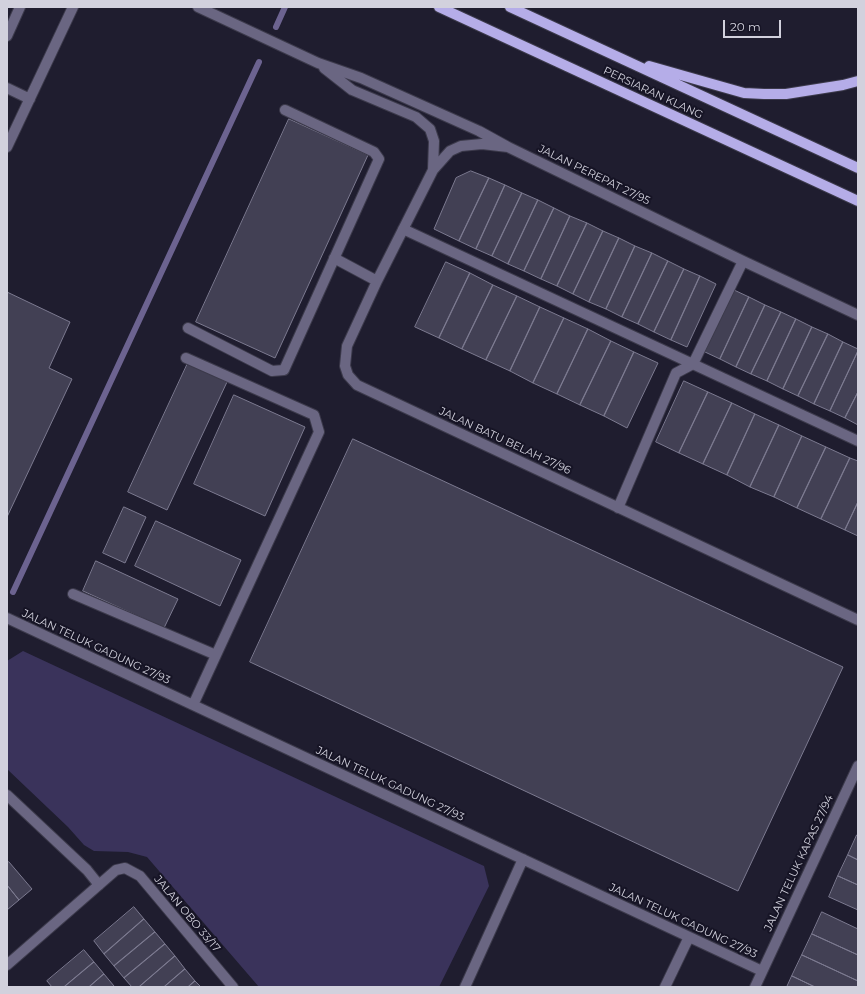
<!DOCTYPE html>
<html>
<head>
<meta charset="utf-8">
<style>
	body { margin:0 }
	#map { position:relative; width:865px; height:994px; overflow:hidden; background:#1f1d2f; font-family:Montserrat,sans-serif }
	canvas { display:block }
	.frame { position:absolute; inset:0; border:8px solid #d2d1dd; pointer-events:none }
	.scale { position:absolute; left:723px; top:20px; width:58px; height:18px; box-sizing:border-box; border:2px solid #d2d1dd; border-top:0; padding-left:5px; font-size:12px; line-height:14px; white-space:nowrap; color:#d2d1dd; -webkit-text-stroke:3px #161425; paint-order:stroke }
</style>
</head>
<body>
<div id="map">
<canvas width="865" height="994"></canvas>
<div class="frame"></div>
<div class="scale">20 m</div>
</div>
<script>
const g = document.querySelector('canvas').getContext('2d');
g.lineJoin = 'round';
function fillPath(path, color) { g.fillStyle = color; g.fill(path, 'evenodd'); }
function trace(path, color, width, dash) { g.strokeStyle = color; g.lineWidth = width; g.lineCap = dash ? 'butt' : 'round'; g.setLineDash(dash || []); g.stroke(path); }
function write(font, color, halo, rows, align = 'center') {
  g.font = font + ' Montserrat,sans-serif'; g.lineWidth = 4; g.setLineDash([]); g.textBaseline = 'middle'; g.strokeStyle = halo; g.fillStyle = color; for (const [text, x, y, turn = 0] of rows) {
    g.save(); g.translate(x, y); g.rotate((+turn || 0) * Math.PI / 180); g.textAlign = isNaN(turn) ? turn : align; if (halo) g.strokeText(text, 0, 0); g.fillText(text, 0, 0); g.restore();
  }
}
fillPath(new Path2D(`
	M23,651L484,866L489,886L439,987H259L147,857L128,852L94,851L84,845L68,827L7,769V661Z`), '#3a335b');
trace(new Path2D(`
	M276,27L285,7
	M13,592L259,62`), '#6c6390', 6);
const building = new Path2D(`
	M289,119L368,155L275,358L196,322Z
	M471,171L489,178L459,241L434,229L456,178Z
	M489,178L505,185L476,249L459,241Z
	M505,185L522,193L492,256L476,249Z
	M522,193L538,200L508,264L492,256Z
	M538,200L554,208L524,271L508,264Z
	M554,208L570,216L541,279L524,271Z
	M570,216L587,223L557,286L541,279Z
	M587,223L603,231L573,294L557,286Z
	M603,231L619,238L589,302L573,294Z
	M619,238L635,246L606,309L589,302Z
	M635,246L652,253L622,317L606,309Z
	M652,253L668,261L638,324L622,317Z
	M668,261L684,269L654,332L638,324Z
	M446,262L470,273L439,338L415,327Z
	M684,269L700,276L671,340L654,332Z
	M470,273L493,285L462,349L439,338Z
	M700,276L716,284L687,347L671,340Z
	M493,285L517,296L486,360L462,349Z
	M734,290L749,297L720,359L705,352Z
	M7,292L70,322L49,368L72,379L7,517Z
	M517,296L540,307L510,371L486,360Z
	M749,297L765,305L736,367L720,359Z
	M765,305L781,312L751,374L736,367Z
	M540,307L564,318L533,383L510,371Z
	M781,312L796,319L767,381L751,374Z
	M564,318L588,329L557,394L533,383Z
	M796,319L812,327L783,389L767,381Z
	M812,327L828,334L798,396L783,389Z
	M588,329L611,341L580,405L557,394Z
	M828,334L843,342L814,404L798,396Z
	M611,341L634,352L604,416L580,405Z
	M843,342L858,349V351L830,411L814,404Z
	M858,351V392L845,418L830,411Z
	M634,352L658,363L627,428L604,416Z
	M188,363L227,382L167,510L128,492Z
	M684,381L708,392L679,453L656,442Z
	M708,392L732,403L703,464L679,453Z
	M858,392V425L845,418Z
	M234,395L305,427L265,516L194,484Z
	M732,403L755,414L727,475L703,464Z
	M755,414L779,425L750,487L727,475Z
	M779,425L802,436L774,497L750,487Z
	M802,436L826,447L797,508L774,497Z
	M353,439L843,667L738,891L250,662Z
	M826,447L850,458L821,519L797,508Z
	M850,458L858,461V502L845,530L821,519Z
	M858,502V536L845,530Z
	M124,507L146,517L125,563L103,553Z
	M156,521L241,560L220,606L135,566Z
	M96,561L178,599L164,628L83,591Z
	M857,835H858V860L848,855Z
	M848,855L858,860V885L838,876Z
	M9,862L32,889L19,900L7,885V863Z
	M838,876L858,885V910L829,897Z
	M7,885L19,900L7,910Z
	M134,907L144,919L104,954L94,941Z
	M822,912L858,929V955L812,934Z
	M144,919L155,932L114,966L104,954Z
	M155,932L165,944L124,978L114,966Z
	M812,934L858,955V981L802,955Z
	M165,944L175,956L139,987H132L124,978Z
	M84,950L94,962L64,987H52L47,981Z
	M802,955L858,981V987H815L792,976Z
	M175,956L185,969L164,987H139Z
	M94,962L104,974L89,987H64Z
	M185,969L195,981L188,987H164Z
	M104,974L114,986L113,987H89Z
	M792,976L815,987H787Z
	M195,981L201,987H188Z`);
fillPath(building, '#424054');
trace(building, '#7c7a90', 1);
const minor = new Path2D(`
	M198,7L318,63L361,78L479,131L508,147L743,261L858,315
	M7,36L20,7
	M324,68L352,90L416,117L430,129L434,141L433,170
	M7,88L30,99
	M7,147L73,7
	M508,147L482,144L461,146L450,151L433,170L377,281L347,346L345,366L348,375L357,385L858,620
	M403,229L858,441
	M334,258L377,281
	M188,328L272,371L284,370L379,159L374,152L285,110
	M186,358L314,415L319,432L193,705
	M618,508L676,373L693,364L743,261
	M73,594L216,655
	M7,618L762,971
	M7,795L87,870L99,885
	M7,965L116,870L125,868L140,876L233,987
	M465,987L523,859
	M665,987L689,937
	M755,987L858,766`);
const major = new Path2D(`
	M439,7L858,201
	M510,7L858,168
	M649,66L744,93L764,94H786L843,85L858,81`);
trace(minor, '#3c3a4b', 12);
trace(major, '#3c3a4b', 12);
trace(minor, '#6a6682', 10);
trace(major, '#b5ade8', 10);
write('11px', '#d2d1dd', '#161425', [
	["PERSIARAN KLANG",653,93,25],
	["JALAN PEREPAT 27/95",594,175,26],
	["JALAN BATU BELAH 27/96",505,441,25],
	["JALAN TELUK GADUNG 27/93",96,647,25],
	["JALAN TELUK GADUNG 27/93",390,784,25],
	["JALAN TELUK KAPAS 27/94",799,863,-65],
	["JALAN OBO 33/17",187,914,50],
	["JALAN TELUK GADUNG 27/93",683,921,25]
]);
</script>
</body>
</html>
